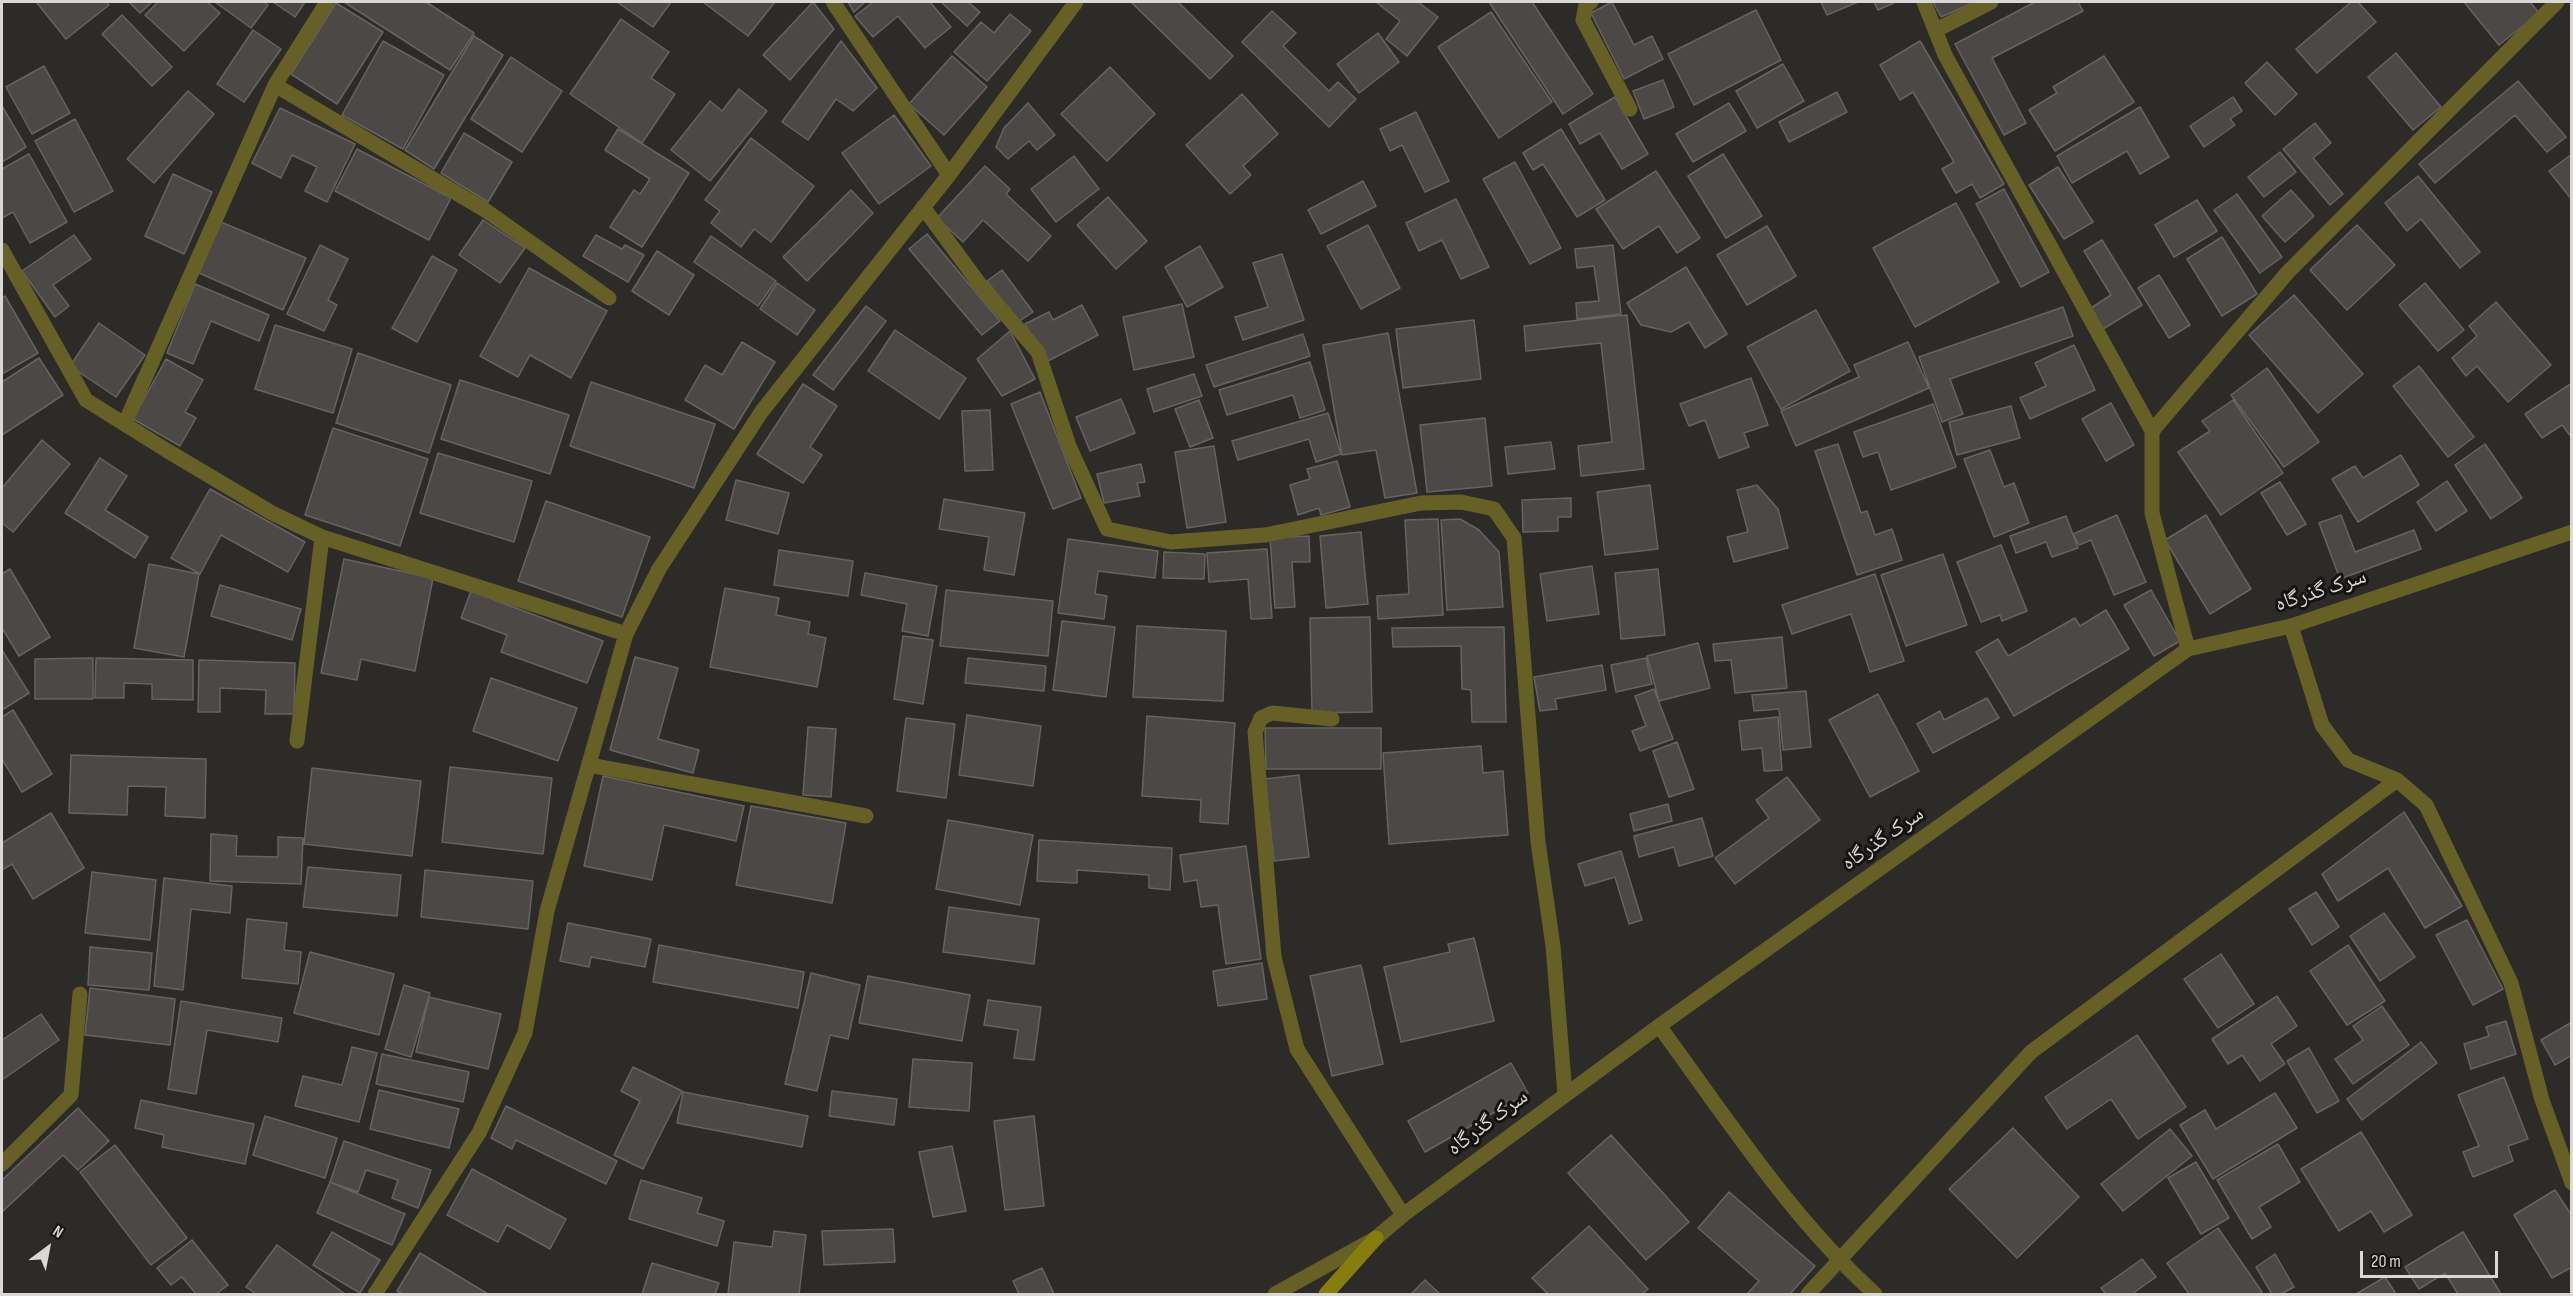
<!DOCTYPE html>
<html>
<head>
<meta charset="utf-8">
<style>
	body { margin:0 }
	#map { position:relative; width:2573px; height:1296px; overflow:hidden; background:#2d2b28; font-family:"Sofia Sans Condensed",sans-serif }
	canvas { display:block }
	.frame { position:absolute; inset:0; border:3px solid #d9d8d6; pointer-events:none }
	.north { position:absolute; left:18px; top:1218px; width:60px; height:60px; -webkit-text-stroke:4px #141312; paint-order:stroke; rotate:32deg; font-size:16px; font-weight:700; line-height:24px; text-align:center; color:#d9d8d6 }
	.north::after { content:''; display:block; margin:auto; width:21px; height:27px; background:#d9d8d6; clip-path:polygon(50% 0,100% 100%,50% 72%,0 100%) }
	.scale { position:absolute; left:2360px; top:1251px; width:138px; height:27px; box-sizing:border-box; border:3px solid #d9d8d6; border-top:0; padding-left:8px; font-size:18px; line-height:21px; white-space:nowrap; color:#d9d8d6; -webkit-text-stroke:4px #141312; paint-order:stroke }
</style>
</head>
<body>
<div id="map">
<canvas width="2573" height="1296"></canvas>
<div class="frame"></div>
<div class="north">N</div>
<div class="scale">20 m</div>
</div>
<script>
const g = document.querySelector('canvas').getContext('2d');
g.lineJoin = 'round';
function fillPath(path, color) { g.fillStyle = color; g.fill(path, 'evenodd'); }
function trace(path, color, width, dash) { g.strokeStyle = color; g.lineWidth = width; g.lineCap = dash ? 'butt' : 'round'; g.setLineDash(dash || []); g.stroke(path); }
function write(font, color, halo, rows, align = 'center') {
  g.font = font + ' "Sofia Sans Condensed","Noto Naskh Arabic",sans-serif'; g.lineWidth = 6; g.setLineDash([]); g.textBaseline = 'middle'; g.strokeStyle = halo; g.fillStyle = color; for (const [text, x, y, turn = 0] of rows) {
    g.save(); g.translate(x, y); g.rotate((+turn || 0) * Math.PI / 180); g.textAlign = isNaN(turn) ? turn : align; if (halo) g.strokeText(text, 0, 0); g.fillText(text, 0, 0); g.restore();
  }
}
const building = new Path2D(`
	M39,2H106L109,5L66,39L37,3Z
	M129,2H152L140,13Z
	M158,2H207L220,13L184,51L145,15Z
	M215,2H264L268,5L251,28Z
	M273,2H305L295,17Z
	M344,2H426L474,33L450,70Z
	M617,2H671L653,27Z
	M703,2H775L748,36Z
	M813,2L834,29L790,80L763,55Z
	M848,2H865L854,12Z
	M873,2H930L951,27L925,48L898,16L873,37L855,16Z
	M941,2H968L980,12L967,26Z
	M1131,2H1178L1233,56L1210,79Z
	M1376,2H1418L1438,17L1407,56L1386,39L1400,21Z
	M1489,2H1532L1593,94L1563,114Z
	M1612,2L1634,45L1652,36L1663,59L1624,79L1591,13Z
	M1821,2H1858L1827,15Z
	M1874,2H1896L1878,10Z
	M1933,2H1975L1941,17Z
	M2035,2H2078L2083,11L1992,58L2026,123L2004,135L1955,44Z
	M2351,2H2358L2376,22L2317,73L2296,49Z
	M2464,2H2530L2539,13L2499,45Z
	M336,3L383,32L337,104L291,74Z
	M1756,10L1781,60L1694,105L1668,54Z
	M1272,11L1296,33L1283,46L1329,91L1338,82L1356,99L1329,127L1242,42Z
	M1491,12L1552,102L1499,138L1438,47Z
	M1010,14L1031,31L987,81L954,52L981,22L994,33Z
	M122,15L172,67L152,86L102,34Z
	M621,19L669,52L651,78L675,94L642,143L570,94Z
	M253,30L281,49L244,102L217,84Z
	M1378,33L1399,62L1359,93L1337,64Z
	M474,36L503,55L434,169L405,150Z
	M383,41L444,75L403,149L342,115Z
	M841,41L877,88L853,111L836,99L808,140L782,122Z
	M1920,41L2004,184L1980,198L1972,184L1956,193L1942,169L1954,162L1913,92L1900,100L1880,65Z
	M2396,53L2441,107L2413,130L2368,77Z
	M952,56L987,87L944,135L909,104Z
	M2104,56L2134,102L2055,151L2029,110L2057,93L2053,87Z
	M511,57L562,91L522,152L471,119Z
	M2267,62L2297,94L2275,115L2245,83Z
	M1783,64L1804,101L1757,128L1736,91Z
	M44,66L70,113L32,134L6,87Z
	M1110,67L1155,114L1107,161L1061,114Z
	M1663,80L1674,107L1644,119L1633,91Z
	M2518,81L2566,137L2547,152L2515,115L2435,183L2419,164Z
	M739,89L767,111L710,181L671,150L710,101L722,111Z
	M188,91L214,114L154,183L127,159Z
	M1837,92L1847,112L1789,142L1779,122Z
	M1242,94L1278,134L1243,166L1251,175L1230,194L1186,145Z
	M1615,97L1648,154L1622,169L1600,133L1580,144L1569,124Z
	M2233,97L2242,111L2230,119L2235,125L2204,147L2190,126Z
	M1028,103L1055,135L1037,150L1029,141L1008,159L996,147L1004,128Z
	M1729,103L1746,131L1693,162L1676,134Z
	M2,106L26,147L2,162Z
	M2140,107L2169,157L2140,174L2127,151L2072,183L2057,156Z
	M280,108L355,144L327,202L305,191L317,167L292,155L281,178L252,163Z
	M1416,112L1449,181L1425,192L1402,145L1390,151L1380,129Z
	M894,115L931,166L879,204L842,153Z
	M75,119L113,191L74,212L35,141Z
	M2315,123L2331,143L2313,158L2343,194L2330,205L2283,149Z
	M618,129L689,173L642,247L610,227L634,190L640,194L650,179L605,150Z
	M1561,129L1605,200L1577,217L1543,164L1533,170L1523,153Z
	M464,133L512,162L488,202L441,173Z
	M751,138L814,186L771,242L754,229L741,247L711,223L720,211L705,200Z
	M357,149L451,198L429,240L335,191Z
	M2280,152L2296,172L2264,197L2248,177Z
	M29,154L67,222L30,243L13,212L2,218V169Z
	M1723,154L1762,216L1726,238L1688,176Z
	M2572,154V200L2549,171Z
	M1074,156L1099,189L1056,222L1031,189Z
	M1515,162L1561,248L1530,264L1483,179Z
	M985,166L1010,189L1006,194L1051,236L1028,261L983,220L963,242L937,218Z
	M2058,167L2093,222L2064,239L2029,185Z
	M1656,171L1700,238L1677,253L1659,226L1623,249L1596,209Z
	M173,174L212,192L184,254L145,236Z
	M2418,176L2480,252L2460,268L2421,219L2407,231L2385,203Z
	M1363,181L1376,206L1321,234L1308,210Z
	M2004,189L2049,272L2021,287L1976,204Z
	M851,190L873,213L807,281L783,257Z
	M2291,190L2314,216L2285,242L2262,216Z
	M2237,194L2282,257L2260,273L2214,210Z
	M1108,197L1147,241L1116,269L1077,225Z
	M1456,199L1489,267L1461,279L1442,240L1419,251L1406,223Z
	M2197,200L2217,231L2174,257L2155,225Z
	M1956,203L1999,282L1915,327L1873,248Z
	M483,220L525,248L500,283L459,255Z
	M221,222L306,258L283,310L199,273Z
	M1368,225L1400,288L1361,309L1327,246Z
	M2357,225L2395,265L2347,310L2310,270Z
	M1767,226L1796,276L1747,305L1717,255Z
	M927,234L1000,321L982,335L909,249Z
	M74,235L91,259L53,285L69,306L55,317L22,271Z
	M596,235L622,249L625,245L644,255L628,282L583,256Z
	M711,236L776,281L758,306L694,262Z
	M2222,237L2257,294L2222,316L2187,259Z
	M2102,240L2142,305L2103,329L2091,308L2111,295L2084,251Z
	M320,245L348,259L328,300L337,305L324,331L287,314Z
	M1613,245L1621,314L1577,319L1576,303L1599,301L1594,266L1577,268L1575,249Z
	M1200,246L1223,287L1187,307L1165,267Z
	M657,251L694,275L669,315L632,291Z
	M1282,254L1304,320L1243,340L1235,317L1268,307L1253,263Z
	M432,256L457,270L417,342L392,328Z
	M1686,267L1727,334L1705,348L1689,322L1671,332L1641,325L1627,303Z
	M529,268L607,311L571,378L530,355L518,377L480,356Z
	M1002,270L1033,312L1018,322L987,281Z
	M2159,275L2190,325L2169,338L2138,288Z
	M777,283L815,310L797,335L760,309Z
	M2425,283L2464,330L2438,351L2399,305Z
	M195,284L269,315L259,341L211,321L193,364L167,353Z
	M2294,295L2363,374L2318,413L2249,335Z
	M5,296L38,353L2,374V298Z
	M2496,302L2551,365L2508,402L2477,366L2466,376L2452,358L2477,336L2469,326Z
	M1182,304L1194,357L1134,370L1123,317Z
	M1082,305L1098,335L1046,362L1025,324L1049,312L1053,320Z
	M866,306L886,321L833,390L813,375Z
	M2063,307L2073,336L1950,379L1963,414L1942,422L1919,357Z
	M1816,310L1850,371L1781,409L1747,347Z
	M1627,315L1644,469L1581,476L1578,446L1612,442L1601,343L1526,351L1524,326Z
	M1474,320L1481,379L1403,388L1396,329Z
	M99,323L145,355L116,397L70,366Z
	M275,325L352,349L333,413L255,389Z
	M895,330L966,378L939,419L868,371Z
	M1010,331L1035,379L1002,396L977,359Z
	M1388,333L1417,493L1385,498L1376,450L1342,455L1323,345Z
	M1303,334L1310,356L1214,387L1206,365Z
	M742,342L775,362L734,429L685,400L705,365L722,375Z
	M1908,342L1929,388L1796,446L1781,411L1859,377L1854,365Z
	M2074,345L2095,390L2030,419L2020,398L2046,386L2035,363Z
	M358,353L451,385L429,453L336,423Z
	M39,358L63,395L2,435V382Z
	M166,359L203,380L185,412L196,418L180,446L133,419Z
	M1310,362L1325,410L1300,418L1293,395L1227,415L1219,390Z
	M2419,366L2474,437L2448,457L2393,386Z
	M2267,368L2319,442L2284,467L2231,395Z
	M1194,374L1202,396L1154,412L1147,389Z
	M1751,378L1768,425L1744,433L1749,447L1719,458L1705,420L1689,426L1680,404Z
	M460,380L569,415L550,474L441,439Z
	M591,382L715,424L694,488L570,446Z
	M2572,383V438L2562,425L2542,438L2525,414Z
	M803,384L837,406L810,447L822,455L803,483L757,454Z
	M1040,392L1081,498L1053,509L1011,404Z
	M1121,399L1135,433L1090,451L1076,417Z
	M1199,400L1213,438L1190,447L1175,409Z
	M2233,400L2283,473L2221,515L2178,452L2210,431L2202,421Z
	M2111,403L2134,445L2106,461L2082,419Z
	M1933,404L1956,467L1891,490L1878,452L1863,457L1854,432Z
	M2011,406L2020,438L1957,455L1949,422Z
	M990,410L993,470L965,471L962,411Z
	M1328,413L1341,454L1316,462L1309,439L1238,460L1232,441Z
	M1485,418L1492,486L1427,492L1420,425Z
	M333,428L428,459L400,546L305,515Z
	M42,440L70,464L13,532L2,523V488Z
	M1551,442L1555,469L1508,474L1505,447Z
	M1838,444L1861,513L1867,511L1875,535L1892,529L1902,560L1857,575L1815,451Z
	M2485,444L2522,498L2491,519L2455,465Z
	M1214,446L1226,522L1187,528L1175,452Z
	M1990,450L2004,487L2014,483L2029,523L1994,537L1964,459Z
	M438,453L532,481L514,542L420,513Z
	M2401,455L2419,485L2358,522L2332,479L2355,466L2363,478Z
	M100,458L127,476L105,510L148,537L135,558L65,513Z
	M1337,461L1350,507L1321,515L1319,508L1298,515L1290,485L1310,479L1307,469Z
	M1141,464L1145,482L1137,483L1140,496L1104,503L1097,474Z
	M736,480L789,493L778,534L726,520Z
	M2447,481L2467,511L2436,531L2417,502Z
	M2280,482L2306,524L2287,535L2261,493Z
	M1650,485L1658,549L1605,555L1597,492Z
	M1757,485L1778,509L1788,548L1734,562L1727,537L1748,532L1737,490Z
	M210,489L305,542L288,572L221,535L200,574L171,558Z
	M1571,498V517H1558V531L1523,532L1522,500Z
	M944,499L1025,513L1014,575L984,570L989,537L939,529Z
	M546,501L650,537L622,617L518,581Z
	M2117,515L2146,582L2114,595L2091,540L2079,545L2073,534Z
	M2206,515L2251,589L2210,614L2165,540Z
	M2341,515L2355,552L2414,530L2421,549L2340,579L2319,523Z
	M2066,516L2078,548L2052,557L2046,542L2016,553L2010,536Z
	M1438,519L1443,615L1378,619L1377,596L1409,594L1405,520Z
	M1460,519L1479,530L1499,552L1503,607L1447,610L1441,520Z
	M1361,532L1368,604L1326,608L1320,536Z
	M1309,536L1310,562H1292L1295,607L1275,608L1270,538Z
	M1068,539L1158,551L1155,578L1098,571L1095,594L1107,596L1104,619L1058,613Z
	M2001,545L2027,611L2002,621L2000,615L1981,622L1957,562Z
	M1267,549L1272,618L1251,619L1248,579L1209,582L1207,553Z
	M779,550L853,561L848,596L774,585Z
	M1164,552L1205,554L1204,579L1163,578Z
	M1943,554L1967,625L1906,646L1881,575Z
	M344,559L433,578L415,671L361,659L357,680L321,673Z
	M149,564L199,574L184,657L134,648Z
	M1592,566L1599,614L1547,621L1540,574Z
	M10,569L50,637L19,656L2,628V574Z
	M1658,569L1665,635L1621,639L1615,573Z
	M865,573L937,586L928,636L902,631L907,604L861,595Z
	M1875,574L1904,661L1870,672L1851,614L1792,634L1782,605Z
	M220,585L301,609L292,640L211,616Z
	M725,588L779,598L776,615L810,622L808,634L826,638L817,687L710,667Z
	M946,590L1053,601L1048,656L940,646Z
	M2151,590L2180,641L2154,656L2124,605Z
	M471,591L603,641L587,683L501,652L507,635L461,618Z
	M2106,610L2129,649L2014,716L1976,652L1998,639L2008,656L2075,618L2080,626Z
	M1370,617L1372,712L1312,713L1310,618Z
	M1062,621L1115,627L1106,697L1053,690Z
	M1137,626L1226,631L1223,701L1133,697Z
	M1504,627L1506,722H1472L1471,690L1462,689L1461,646L1393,647L1392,628Z
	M903,636L933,640L923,704L894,699Z
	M1782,637L1787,688L1735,693L1731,660L1715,661L1713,644Z
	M1698,643L1710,688L1659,701L1647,656Z
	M2,650L29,693L2,710Z
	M635,657L678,668L658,739L699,750L693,773L610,750Z
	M93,658V699H35V659Z
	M96,658L193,660V700L152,699V684L124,683V698H95Z
	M968,658L1046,666L1044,691L965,683Z
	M1646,658L1652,684L1616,692L1611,665Z
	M199,660L295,663L294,714H265L266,690L220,688V712H198Z
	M1602,665L1606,690L1555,699L1557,709L1540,711L1534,677Z
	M491,678L577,708L558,761L473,731Z
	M1654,689L1673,739L1640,751L1632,731L1646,726L1635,696Z
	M1806,691L1811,747L1783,750L1779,709L1754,711L1752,695Z
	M1878,694L1919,771L1870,797L1829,720Z
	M1987,698L1999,718L1933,753L1917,724L1940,711L1944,720Z
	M13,710L52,774L22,792L2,759V717Z
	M967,715L1041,726L1033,786L959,775Z
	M1147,716L1235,723L1228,824L1200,822L1201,800L1142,796Z
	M1778,717L1782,770L1764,771L1762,748L1742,750L1739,721Z
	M906,718L955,724L946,798L897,791Z
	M808,727L836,729L831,797L803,795Z
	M1265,728H1381V769H1266Z
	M1677,742L1694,789L1669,797L1653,751Z
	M1481,746L1483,773L1503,771L1508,835L1389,844L1383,753Z
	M71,755L206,759L205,818L165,816L166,787L128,786L127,815L69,813Z
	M450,767L552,778L543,854L442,842Z
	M312,768L421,781L412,856L304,844Z
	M1299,775L1309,857L1274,861L1265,779Z
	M603,776L744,806L736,841L664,825L652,880L584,866Z
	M1787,777L1820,820L1735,884L1715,858L1769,818L1756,800Z
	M1668,804L1672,821L1634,831L1630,814Z
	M751,806L846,823L832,903L736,885Z
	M2404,812L2462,906L2425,928L2388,868L2338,901L2322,874Z
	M51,813L84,868L33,899L12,864L2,870V843Z
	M1702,818L1713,856L1679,866L1674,847L1639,857L1634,836Z
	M948,820L1033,835L1020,905L936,889Z
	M211,834L237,836L236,856L278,857V837L303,838L301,884L210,881Z
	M1039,840L1172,848L1170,890L1149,888V875L1077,870V883L1037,881Z
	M1246,846L1261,959L1226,964L1218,905L1201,907L1197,880L1184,882L1180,855Z
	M1621,851L1642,920L1629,924L1615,877L1585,886L1578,864Z
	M308,867L401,875L397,916L303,907Z
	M425,870L533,881L528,929L421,917Z
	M92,872L156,880L150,940L85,933Z
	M164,878L232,886L230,913L191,909L183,990L154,986Z
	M2316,892L2339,927L2312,945L2289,909Z
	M949,907L1039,919L1034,964L943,952Z
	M2384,913L2415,957L2380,981L2350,936Z
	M247,919L287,923L284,950L301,952L298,984L242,978Z
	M2467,920L2503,989L2473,1005L2436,935Z
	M568,923L651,939L645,967L591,957L589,967L560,961Z
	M1474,938L1494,1021L1401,1042L1384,967L1450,952L1448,944Z
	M659,945L804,972L798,1008L653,982Z
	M2348,945L2385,1001L2347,1025L2310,971Z
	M90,947L152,953L149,990L88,985Z
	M310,952L394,974L379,1035L294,1013Z
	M2221,954L2254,1004L2218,1028L2184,979Z
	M1262,963L1267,999L1218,1006L1213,971Z
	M1361,965L1383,1064L1332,1076L1310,976Z
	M811,973L860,985L848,1039L830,1035L817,1091L785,1084Z
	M868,976L970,995L962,1041L859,1023Z
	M404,985L430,993L411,1057L385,1049Z
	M90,988L175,999L170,1045L85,1035Z
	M2277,996L2297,1026L2271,1044L2285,1064L2260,1081L2242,1055L2228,1064L2212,1039Z
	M429,997L501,1014L488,1069L416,1052Z
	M988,1000L1041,1007L1034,1060L1014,1058L1018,1030L984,1025Z
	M181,1001L282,1018L278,1042L207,1030L196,1094L168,1089Z
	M2382,1006L2409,1045L2353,1084L2335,1059L2363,1040L2353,1026Z
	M41,1014L59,1040L2,1080V1040Z
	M2506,1021L2516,1054L2471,1069L2464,1044L2489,1036L2486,1027Z
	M2572,1022V1055L2555,1065L2541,1040Z
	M2137,1035L2186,1107L2138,1139L2111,1099L2067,1129L2045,1097Z
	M2421,1042L2437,1063L2362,1120L2347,1099Z
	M352,1047L377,1053L359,1122L295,1106L303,1076L342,1085Z
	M2309,1048L2339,1101L2317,1113L2287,1061Z
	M382,1054L469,1072L463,1102L376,1084Z
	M913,1059L972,1063L969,1111L909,1107Z
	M1511,1063L1528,1093L1425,1152L1408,1121Z
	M633,1067L682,1091L643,1169L614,1155L640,1101L621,1091Z
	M2504,1077L2528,1139L2508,1146L2513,1161L2473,1177L2463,1152L2479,1146L2458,1095Z
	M379,1090L459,1109L449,1148L370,1129Z
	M832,1091L897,1099L894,1125L829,1116Z
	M683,1092L808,1116L802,1147L677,1123Z
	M2275,1093L2297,1128L2213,1179L2180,1125L2205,1110L2216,1129Z
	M141,1100L254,1124L245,1164L162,1147L164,1135L135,1128Z
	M506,1106L617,1161L606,1184L516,1140L512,1149L491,1138Z
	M78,1108L109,1141L78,1170L63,1155L2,1212V1180Z
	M265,1116L337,1138L325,1178L253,1155Z
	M1034,1116L1044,1206L1005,1210L994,1121Z
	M2013,1128L2079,1197L2017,1258L1949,1189Z
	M2170,1129L2192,1156L2123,1211L2101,1184Z
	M2361,1132L2412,1215L2384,1232L2371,1211L2339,1231L2301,1169Z
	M1611,1135L1689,1222L1646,1260L1568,1173Z
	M344,1141L431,1170L418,1208L392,1198L398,1180L366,1170L358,1192L330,1182Z
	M2278,1144L2300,1182L2259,1207L2271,1227L2252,1239L2217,1180Z
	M115,1145L187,1238L151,1265L80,1172Z
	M952,1146L966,1211L933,1217L919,1152Z
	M2196,1162L2229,1218L2201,1234L2168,1178Z
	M472,1169L566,1219L550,1249L507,1225L498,1242L447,1215Z
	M641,1180L702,1198L697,1213L724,1221L717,1246L629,1219Z
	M330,1182L405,1214L392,1245L317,1213Z
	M2555,1190L2572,1216V1267L2552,1278L2514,1215Z
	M1729,1192L1815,1266L1790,1294H1747L1759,1281L1698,1228Z
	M1589,1226L1648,1289L1642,1294H1548L1532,1278Z
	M2218,1228L2262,1292L2259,1294H2189L2167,1263Z
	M893,1229L895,1262L824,1265L822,1231Z
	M774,1231L806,1235L799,1294H728L734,1242L772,1247Z
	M332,1232L380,1260L360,1293L313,1265Z
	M2463,1232L2501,1294H2458L2445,1273L2419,1289L2405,1267Z
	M192,1240L228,1285L216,1294H196L182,1277L171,1285L157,1268Z
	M277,1245L345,1294H256L246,1287Z
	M420,1253L488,1294H403L397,1291Z
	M2275,1254L2294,1287L2281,1294H2272L2256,1267Z
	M2142,1259L2156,1277L2132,1294H2106L2101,1288Z
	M652,1263L719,1283L715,1294H642Z
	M1042,1268L1054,1294H1019L1013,1281Z
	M2385,1277L2396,1294H2356Z
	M1425,1280L1440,1294H1411Z`);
fillPath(building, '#4b4846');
trace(building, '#666361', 1.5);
trace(new Path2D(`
	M275,85L485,210L609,298
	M2,1164L71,1095L80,994`), '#666027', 15);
trace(new Path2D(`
	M833,2L949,175
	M1591,2L1586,5L1583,20L1630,109
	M1924,2L1945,55L2152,431V513L2188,649
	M1936,30L1991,2
	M923,207L981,286L1038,352L1069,446L1107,529L1171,542L1265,535L1421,503L1461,502L1494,509L1514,538L1538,842L1553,946L1565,1094
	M2,250L86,400L166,450L272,513L322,537L626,634
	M125,423L275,85L327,2
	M2152,431L2288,272L2557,2
	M2291,626L2322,725L2348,760L2397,780L2426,805L2511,983L2542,1100L2572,1183
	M1332,719L1272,713L1261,718L1255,732L1274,957L1297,1049L1403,1215
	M297,741L322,537
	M589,765L866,816
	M1659,1026C1727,1118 1790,1217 1875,1294
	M375,1294L479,1133L525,1033L547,911L626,634L659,569L762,411L949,175L1076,2
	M1808,1294L2031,1052L2397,780`), '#666027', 15);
trace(new Path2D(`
	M1275,1294L1376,1238L1403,1215L1659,1026L2188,649L2291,626L2572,532`), '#666027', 15);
trace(new Path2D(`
	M1326,1294L1376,1238`), '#877d0f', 15);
write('22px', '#d9d8d6', '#141312', [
	["سرک گذرگاه",2321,591,-18],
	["سرک گذرگاه",1883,839,-35],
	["سرک گذرگاه",1488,1123,-37]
]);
</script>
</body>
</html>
